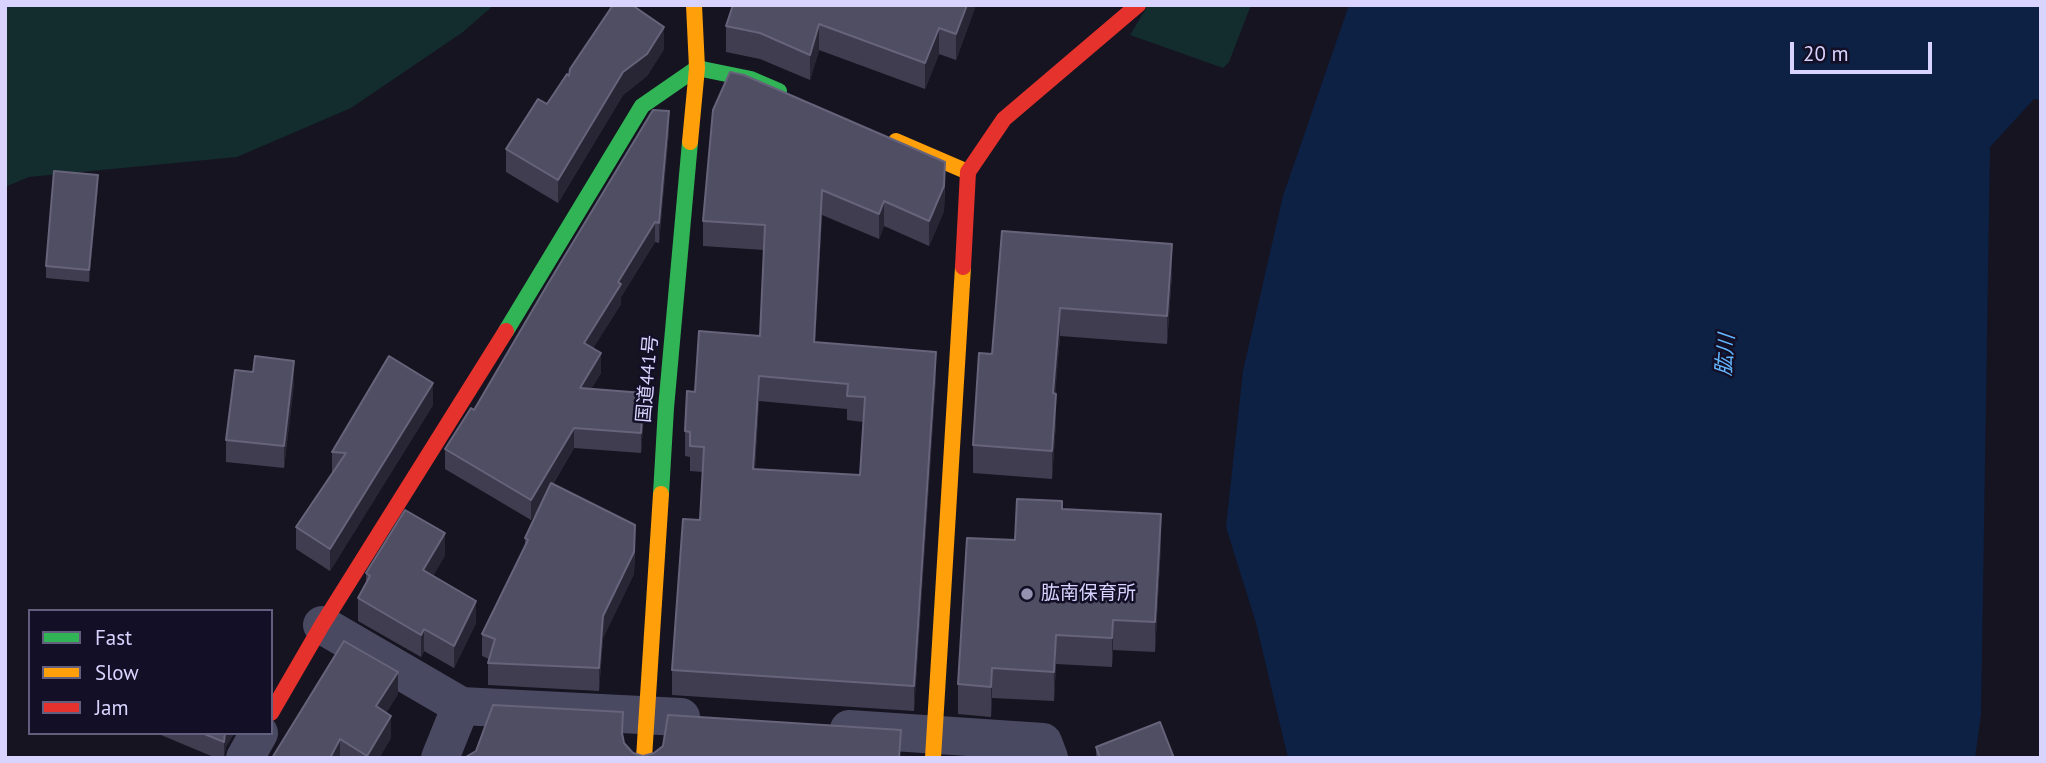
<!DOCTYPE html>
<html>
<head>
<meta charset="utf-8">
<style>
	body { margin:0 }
	#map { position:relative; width:2046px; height:763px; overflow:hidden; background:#161421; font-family:"PT Sans",sans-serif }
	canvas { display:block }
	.frame { position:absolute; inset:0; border:7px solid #d9d4ff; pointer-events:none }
	.legend { position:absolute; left:28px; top:609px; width:245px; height:126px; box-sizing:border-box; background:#130f26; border:2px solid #625e7d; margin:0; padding:9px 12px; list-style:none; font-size:21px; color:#d9d4ff }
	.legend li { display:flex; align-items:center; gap:14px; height:35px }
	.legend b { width:35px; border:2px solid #625e7d }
	.scale { position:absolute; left:1790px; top:42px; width:142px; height:32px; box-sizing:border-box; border:4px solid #d9d4ff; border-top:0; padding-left:9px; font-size:21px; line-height:24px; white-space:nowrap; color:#d9d4ff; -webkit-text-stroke:5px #130f26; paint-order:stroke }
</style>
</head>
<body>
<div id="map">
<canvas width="2046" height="763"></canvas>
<div class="frame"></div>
<ul class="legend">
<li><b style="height:9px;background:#30b455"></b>Fast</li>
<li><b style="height:9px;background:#ff9f0a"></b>Slow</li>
<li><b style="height:9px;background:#e5322d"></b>Jam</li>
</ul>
<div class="scale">20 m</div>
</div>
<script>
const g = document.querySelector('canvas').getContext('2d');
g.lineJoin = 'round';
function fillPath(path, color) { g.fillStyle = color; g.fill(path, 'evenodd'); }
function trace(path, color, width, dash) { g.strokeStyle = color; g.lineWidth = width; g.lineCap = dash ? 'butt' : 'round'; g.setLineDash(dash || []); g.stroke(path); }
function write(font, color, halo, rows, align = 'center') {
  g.font = font + ' "PT Sans","Noto Sans JP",sans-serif'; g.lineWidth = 5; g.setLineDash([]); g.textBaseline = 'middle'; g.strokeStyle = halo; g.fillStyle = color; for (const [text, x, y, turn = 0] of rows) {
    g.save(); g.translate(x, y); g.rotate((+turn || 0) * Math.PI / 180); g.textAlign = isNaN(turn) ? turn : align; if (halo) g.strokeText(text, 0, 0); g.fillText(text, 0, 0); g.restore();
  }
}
fillPath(new Path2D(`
	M5,5H494L463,32L351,108L237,157L29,177L5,187Z
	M1148,5H1251L1229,62L1223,68L1130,35Z`), '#132c2d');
fillPath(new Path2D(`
	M1349,5H2041V100L2034,99L1990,147L1981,714L1975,758H1288L1256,623L1226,527L1243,371L1283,196Z`), '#0d2144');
trace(new Path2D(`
	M322,625L461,706L681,717
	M849,729L1043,742L1049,758
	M245,758L259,733
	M440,758L461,706`), '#4a4962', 38);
trace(new Path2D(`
	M506,331L642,106L697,68L751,79L779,91
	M661,494L666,408L690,142`), '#30b455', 16);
trace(new Path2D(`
	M896,141L968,172
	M690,142L697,68L694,5
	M644,758L661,494
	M933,758L963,267`), '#ff9f0a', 16);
trace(new Path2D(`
	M963,267L968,172L1004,119L1138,5
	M271,713L322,625L506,331`), '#e5322d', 16);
fillPath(new Path2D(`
	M976,5L956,60L939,54L925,89L819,50L810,80L760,59L726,52V26Z
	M664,49L647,76L623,95L558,203L506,172V149L547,104L569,76Z
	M713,110L945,186L944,211L929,246L884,226L879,239L822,215L815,342L936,377L914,711L672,695V670L700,520L703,472L690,471V457L685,456V431L695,392L760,336L764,250L703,246V221ZM759,401L847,409V420L863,422L860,475L755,469Z
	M669,131L659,243L655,242L621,297V304L593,348L601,373L591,389L644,413L641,453L574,448L553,484L635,547L634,574L603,638L599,691L488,685V663L489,659L482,656V634L525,546V538L542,503L531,520L445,469V449L474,410Z
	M98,187L89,282L46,278V266Z
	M1002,231L1172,273L1167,344L1060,336L1055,393L1056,422L1052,479L973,473V445L992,354Z
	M294,383L284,468L226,462V440Z
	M433,405L330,571L296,549V527L332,474V452Z
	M1062,509L1161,544L1155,652L1113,650L1112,667L1056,664L1054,701L992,698L991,717L958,714V684Z
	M445,555L433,576L476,623L454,668L424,651L421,657L358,621V598L366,583V573Z
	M398,694L386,713L391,738L379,758H272Z
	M161,733H234L226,747L224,758H216L161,735Z
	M1096,747L1174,758H1096Z`), '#403d50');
fillPath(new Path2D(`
	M967,5H976L956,60V34Z
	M819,24V50L810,80V55Z
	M664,27V49L647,76L623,95L558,203V180L623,72Z
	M939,28V54L925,89V63Z
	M669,111V131L659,243V223Z
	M945,162L944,211L929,246V221Z
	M98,175V187L89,282V270Z
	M822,190V215L814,367V342Z
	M884,201V226L879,239V214Z
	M655,222V242L621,297V304L584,363V343L618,282Z
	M1172,244V273L1167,344V316Z
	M1060,308V336L1053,422V393Z
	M936,352V377L914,711V686Z
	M601,353V373L580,408V388Z
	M294,361V383L284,468V446Z
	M759,376V401L753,494V469Z
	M433,383V405L330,571V549Z
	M644,393V413L641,453V433Z
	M1056,394V422L1052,479V451Z
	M574,428V448L531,520V500Z
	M1161,514V544L1155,652V622Z
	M635,525L634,574L603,638L599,691V668L603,616Z
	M445,533V555L423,593V570Z
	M476,601V623L454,668V646Z
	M1113,620V650L1112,667V638Z
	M424,629V651L421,657V635Z
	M1056,635V664L1054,701V672Z
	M992,668V698L991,717V687Z
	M398,672V694L376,729V706Z
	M391,716V738L379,758H367V756Z
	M225,733H234L226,747L224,758V742Z
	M340,739V758H330Z`), '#282635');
const building = new Path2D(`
	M613,5H632L664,27L647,54L623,72L558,180L506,149L538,99L547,104L567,74L569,76L570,69Z
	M733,5H967L956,34L939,28L925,63L819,24L810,55L760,33L726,26Z
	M730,72L744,75L945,162L944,186L929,221L884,201L879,214L822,190L814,342L936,352L914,686L672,670L683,519L700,520L704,447L690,446V432L685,431L687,391L695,392L699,331L760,336L765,225L703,221L713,110ZM759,376L848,384L847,396L865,397L860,475L753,469Z
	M653,110L669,111L659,223L655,222L618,282L621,284L584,343L601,353L580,388L644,393L641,433L574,428L531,500L445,449L471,408L474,410L546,287Z
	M54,171L98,175L89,270L46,266Z
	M1002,231L1172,244L1167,316L1060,308L1053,393L1056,394L1052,451L973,445L979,353L992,354Z
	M255,356L294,361L284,446L226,440L235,370L253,372Z
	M389,356L433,383L330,549L296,527L346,453L332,452Z
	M551,483L635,525L634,552L603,616L599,668L488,663L495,639L482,634L528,540L525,538Z
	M1017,499L1062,501V509L1161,514L1155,622L1113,620L1112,638L1056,635L1054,672L992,668L991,687L958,684L967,538L1015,540Z
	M405,510L445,533L423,570L476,601L454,646L424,629L421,635L358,598L370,576L366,573Z
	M344,641L398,672L376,706L391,716L367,756L340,739L330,758H272Z
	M493,705L623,712L622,733L624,743L633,753L643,756L654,753L663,746L668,715L901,730L899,758H464L476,751Z
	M1160,722L1174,758H1100L1096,747Z
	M202,733H225L224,742Z`);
fillPath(building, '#504e63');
trace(building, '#66637b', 2);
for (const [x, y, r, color] of [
	[1027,594,7,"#9591b1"]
]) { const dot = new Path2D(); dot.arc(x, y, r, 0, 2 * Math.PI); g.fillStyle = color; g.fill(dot); trace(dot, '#130f26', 2.5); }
write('19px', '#d9d4ff', '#130f26', [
	["国道441号",648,379,-85]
]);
write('19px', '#d9d4ff', '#130f26', [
	["肱南保育所",1041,594]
], 'left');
write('italic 21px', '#62b6ff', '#130f26', [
	["肱川",1726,355,-85]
]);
</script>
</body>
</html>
